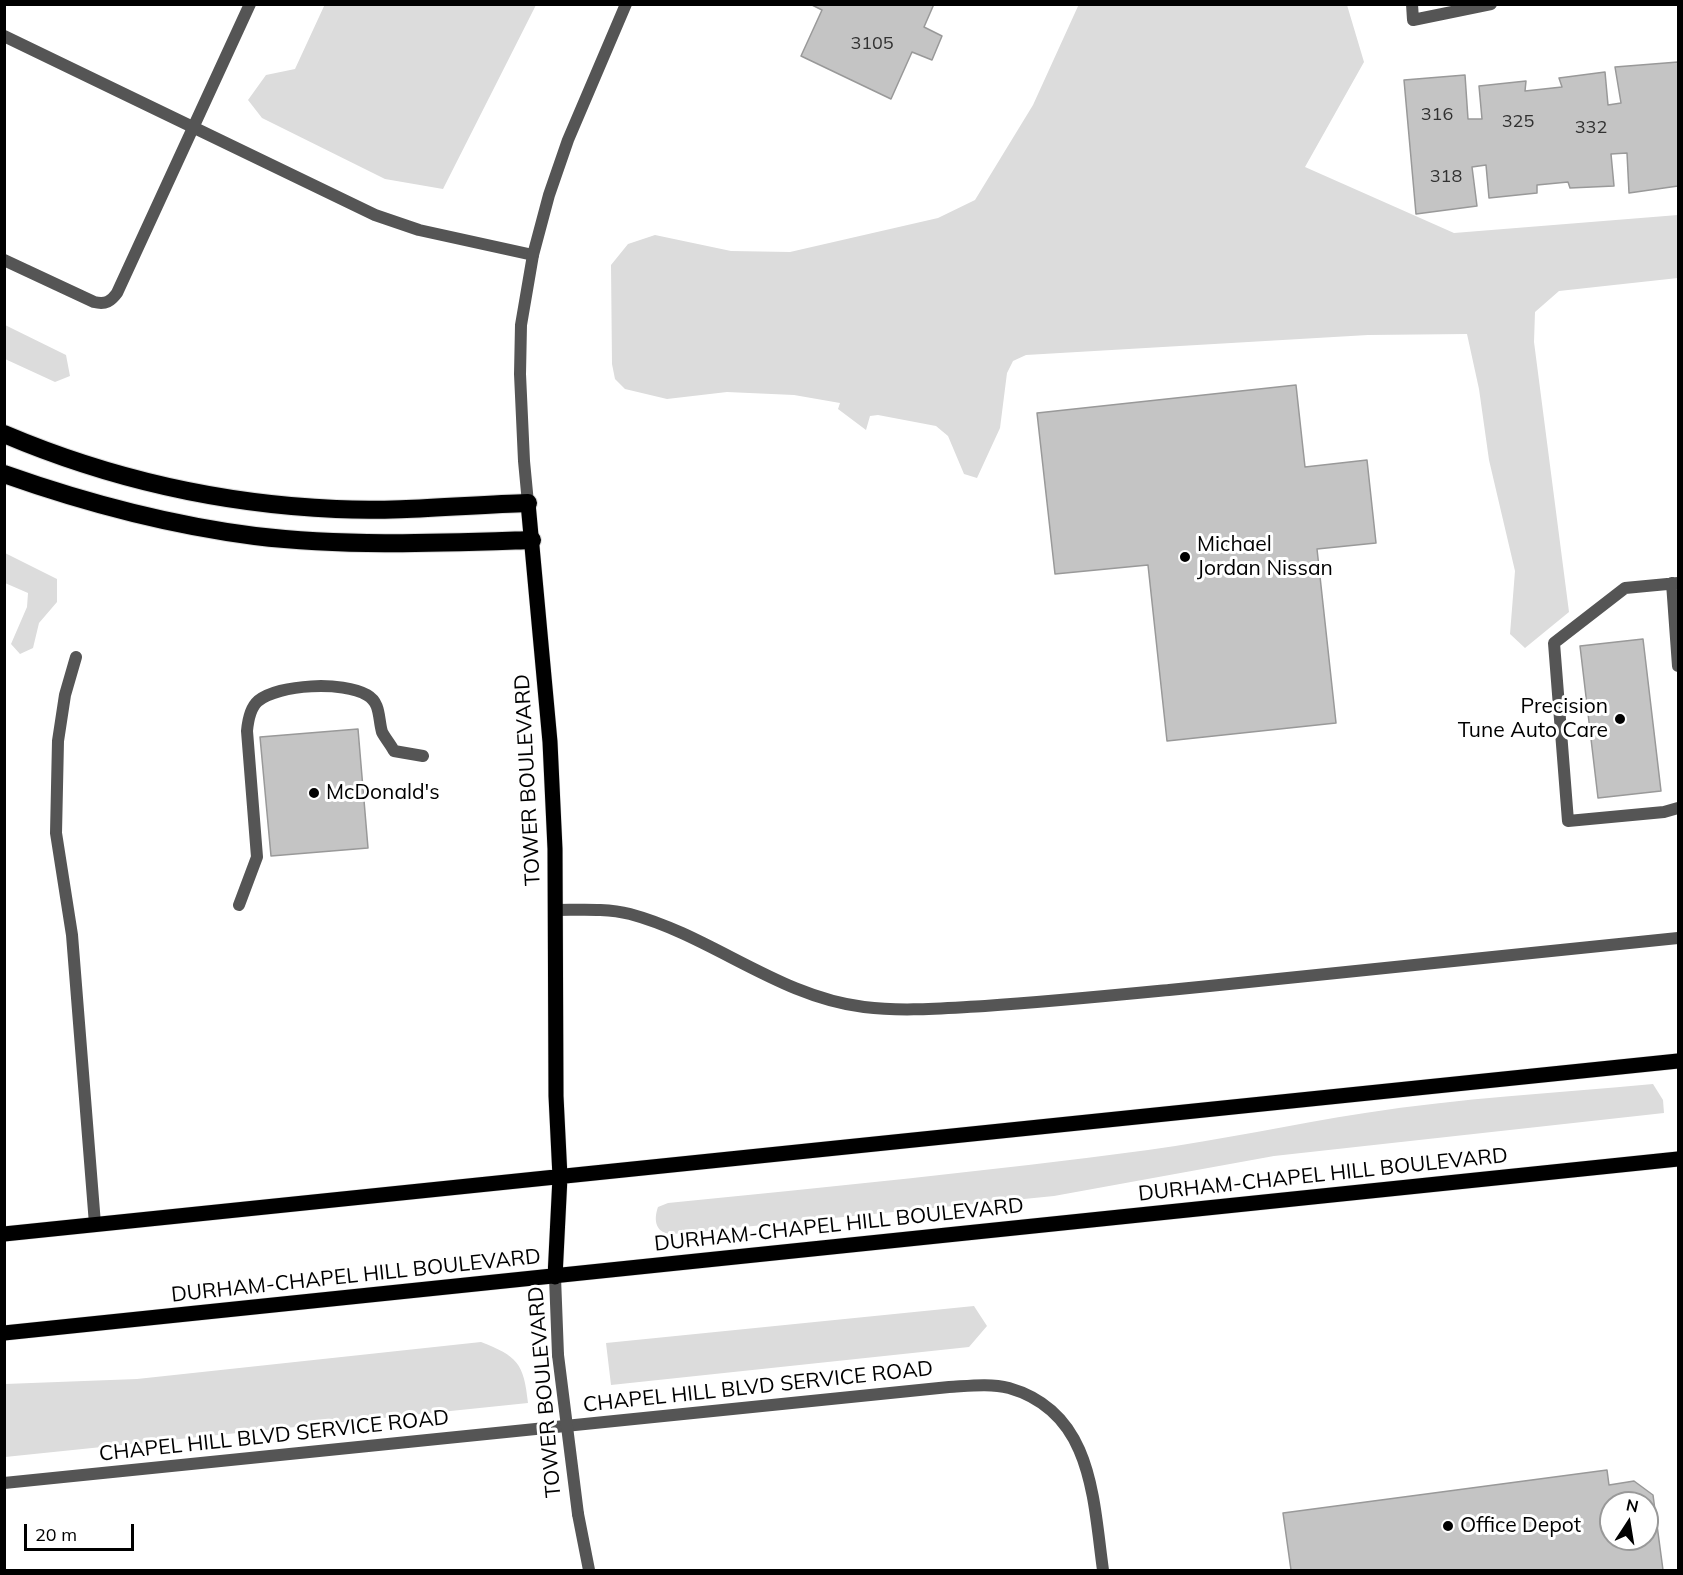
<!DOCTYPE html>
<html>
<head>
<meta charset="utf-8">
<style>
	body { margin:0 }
	#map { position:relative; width:1683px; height:1575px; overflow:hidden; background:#fff; font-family:Mulish,sans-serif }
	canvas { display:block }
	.frame { position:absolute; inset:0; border:6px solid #000; pointer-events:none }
	.north { position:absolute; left:1599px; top:1491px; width:60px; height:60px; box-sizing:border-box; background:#fff; border:2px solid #999; border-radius:50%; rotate:12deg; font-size:16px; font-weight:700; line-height:24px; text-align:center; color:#000 }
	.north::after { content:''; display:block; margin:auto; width:21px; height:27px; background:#000; clip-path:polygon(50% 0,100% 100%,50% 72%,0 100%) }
	.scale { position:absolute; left:24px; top:1524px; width:110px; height:27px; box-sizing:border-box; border:3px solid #000; border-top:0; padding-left:8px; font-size:18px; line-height:21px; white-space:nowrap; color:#000; -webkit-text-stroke:4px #fff; paint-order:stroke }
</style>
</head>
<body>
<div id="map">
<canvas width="1683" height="1575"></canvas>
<div class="frame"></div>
<div class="north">N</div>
<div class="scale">20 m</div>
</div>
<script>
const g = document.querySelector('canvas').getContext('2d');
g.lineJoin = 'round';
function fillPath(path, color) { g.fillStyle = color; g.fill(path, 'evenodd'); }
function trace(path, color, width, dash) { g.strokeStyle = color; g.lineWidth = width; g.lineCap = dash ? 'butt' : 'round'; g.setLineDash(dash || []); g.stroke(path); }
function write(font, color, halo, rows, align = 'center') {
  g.font = font + ' Mulish,sans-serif'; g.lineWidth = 6; g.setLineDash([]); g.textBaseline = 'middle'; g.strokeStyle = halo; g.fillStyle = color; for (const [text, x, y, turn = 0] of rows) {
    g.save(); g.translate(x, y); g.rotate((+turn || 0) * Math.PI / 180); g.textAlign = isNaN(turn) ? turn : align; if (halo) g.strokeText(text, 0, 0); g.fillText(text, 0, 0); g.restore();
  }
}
fillPath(new Path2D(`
	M325,4L536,5L443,189L385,179L262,118L248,100L266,75L295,69Z
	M1079,4L1347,5L1364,62L1305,167L1454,233L1678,215V278L1559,291L1535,312L1534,342L1569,612L1525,648L1510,634L1515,571L1489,460L1479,389L1467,334L1368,335L1026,355L1013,361L1007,373L1000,428L977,478L964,474L948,436L936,426L878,415L870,416L866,430L838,409L840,403L794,395L727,392L667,399L625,389L615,379L612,364L611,265L628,244L655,235L731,251L790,252L938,218L975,200L1033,105Z
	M5,325L66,355L70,376L55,382L5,359Z
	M5,553L57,579V602L39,623L33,648L20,654L11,644L27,607L28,593L5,583Z
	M1653,1084L1663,1100L1664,1113L1274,1156L1054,1196L673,1234C656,1234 653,1221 658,1207L668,1203C828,1187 989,1171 1148,1150C1221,1140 1293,1124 1365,1113C1460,1098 1557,1093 1653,1084Z
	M974,1306L987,1326L969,1347L611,1385L606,1343Z
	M481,1342C517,1356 524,1363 528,1403L5,1457V1384L137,1379Z`), '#dcdcdc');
const building = new Path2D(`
	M810,4H934L924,27L942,36L932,60L912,52L891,99L801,56L822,10Z
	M1678,62V186L1629,193L1627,153L1611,154L1614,186L1570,188L1568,182L1537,185V193L1489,198L1486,165L1472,167L1477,206L1416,214L1404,80L1465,75L1468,119H1482L1479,86L1526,81L1525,91L1562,87L1559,78L1605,72L1608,105L1621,103L1615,67Z
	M1296,385L1305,467L1367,460L1376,543L1317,549L1336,723L1167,741L1148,565L1055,574L1037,413Z
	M1643,639L1661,791L1598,798L1580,646Z
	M358,729L368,848L271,856L260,737Z
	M1607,1470L1609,1485L1634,1481L1653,1495L1663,1570H1291L1283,1513ZM1611,1503H1647V1539H1611Z`);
fillPath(building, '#c4c4c4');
trace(building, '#999', 1.5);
const primary = new Path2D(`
	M528,503L550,742L555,849L556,1096L560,1177L555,1277
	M4,1234L1678,1061
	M4,1333L1678,1159`);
const motorway = new Path2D(`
	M4,434C110,479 222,504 336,509C400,512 465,505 528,503
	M4,474C86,503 169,525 255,536C347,547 440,543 532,540`);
trace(primary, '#dbdbdb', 16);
trace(motorway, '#dbdbdb', 20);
trace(new Path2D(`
	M4,36L375,215L419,230L533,255
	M4,260L94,302C106,305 111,301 117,293L250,4
	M1672,583L1678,666
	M1678,583L1625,588L1554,643L1568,821L1664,812L1678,808
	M239,905L257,857L247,731C248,720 250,708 258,701C279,684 343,681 367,695C381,703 378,718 382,732C385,738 391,745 394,751L423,756`), '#555', 12);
trace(new Path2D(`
	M1412,4L1413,20L1491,4
	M76,657L65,695L58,741L56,833L72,935L95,1224
	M555,910C580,910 606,908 630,914C712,936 779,997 864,1007C904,1012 945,1008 985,1006C1046,1002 1107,996 1169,990C1339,973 1509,955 1678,938
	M555,1277L558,1355
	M4,1483L949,1387C968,1386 990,1383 1009,1388C1093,1412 1093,1499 1103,1570
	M578,1514L589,1570`), '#555', 12);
trace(new Path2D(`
	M528,503L524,461L520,374L521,325L533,255L549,195L568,140L626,4`), '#555', 12);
trace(primary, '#000', 15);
trace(motorway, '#000', 18);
trace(new Path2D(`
	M558,1355L578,1514`), '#555', 12);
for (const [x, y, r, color] of [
	[1185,557,6,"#000"],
	[1620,719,6,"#000"],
	[314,793,6,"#000"],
	[1448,1526,6,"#000"]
]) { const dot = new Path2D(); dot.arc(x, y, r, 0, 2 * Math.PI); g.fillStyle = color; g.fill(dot); trace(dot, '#fff', 2); }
write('18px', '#313131', null, [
	["3105",872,44],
	["316",1437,115],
	["325",1518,122],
	["332",1591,128],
	["318",1446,177]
]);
write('21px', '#000', '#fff', [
	["Michael",1197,545],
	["Jordan Nissan",1197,569],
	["Precision",1608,707,"right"],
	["Tune Auto Care",1608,731,"right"],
	["McDonald's",326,793],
	["Office Depot",1460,1526]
], 'left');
write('21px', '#000', '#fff', [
	["TOWER BOULEVARD",528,780,-93],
	["DURHAM-CHAPEL HILL BOULEVARD",1323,1175,-6],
	["DURHAM-CHAPEL HILL BOULEVARD",839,1225,-6],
	["DURHAM-CHAPEL HILL BOULEVARD",356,1276,-6],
	["CHAPEL HILL BLVD SERVICE ROAD",758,1387,-6],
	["TOWER BOULEVARD",545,1392,-95],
	["CHAPEL HILL BLVD SERVICE ROAD",274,1436,-6]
]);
</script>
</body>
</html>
